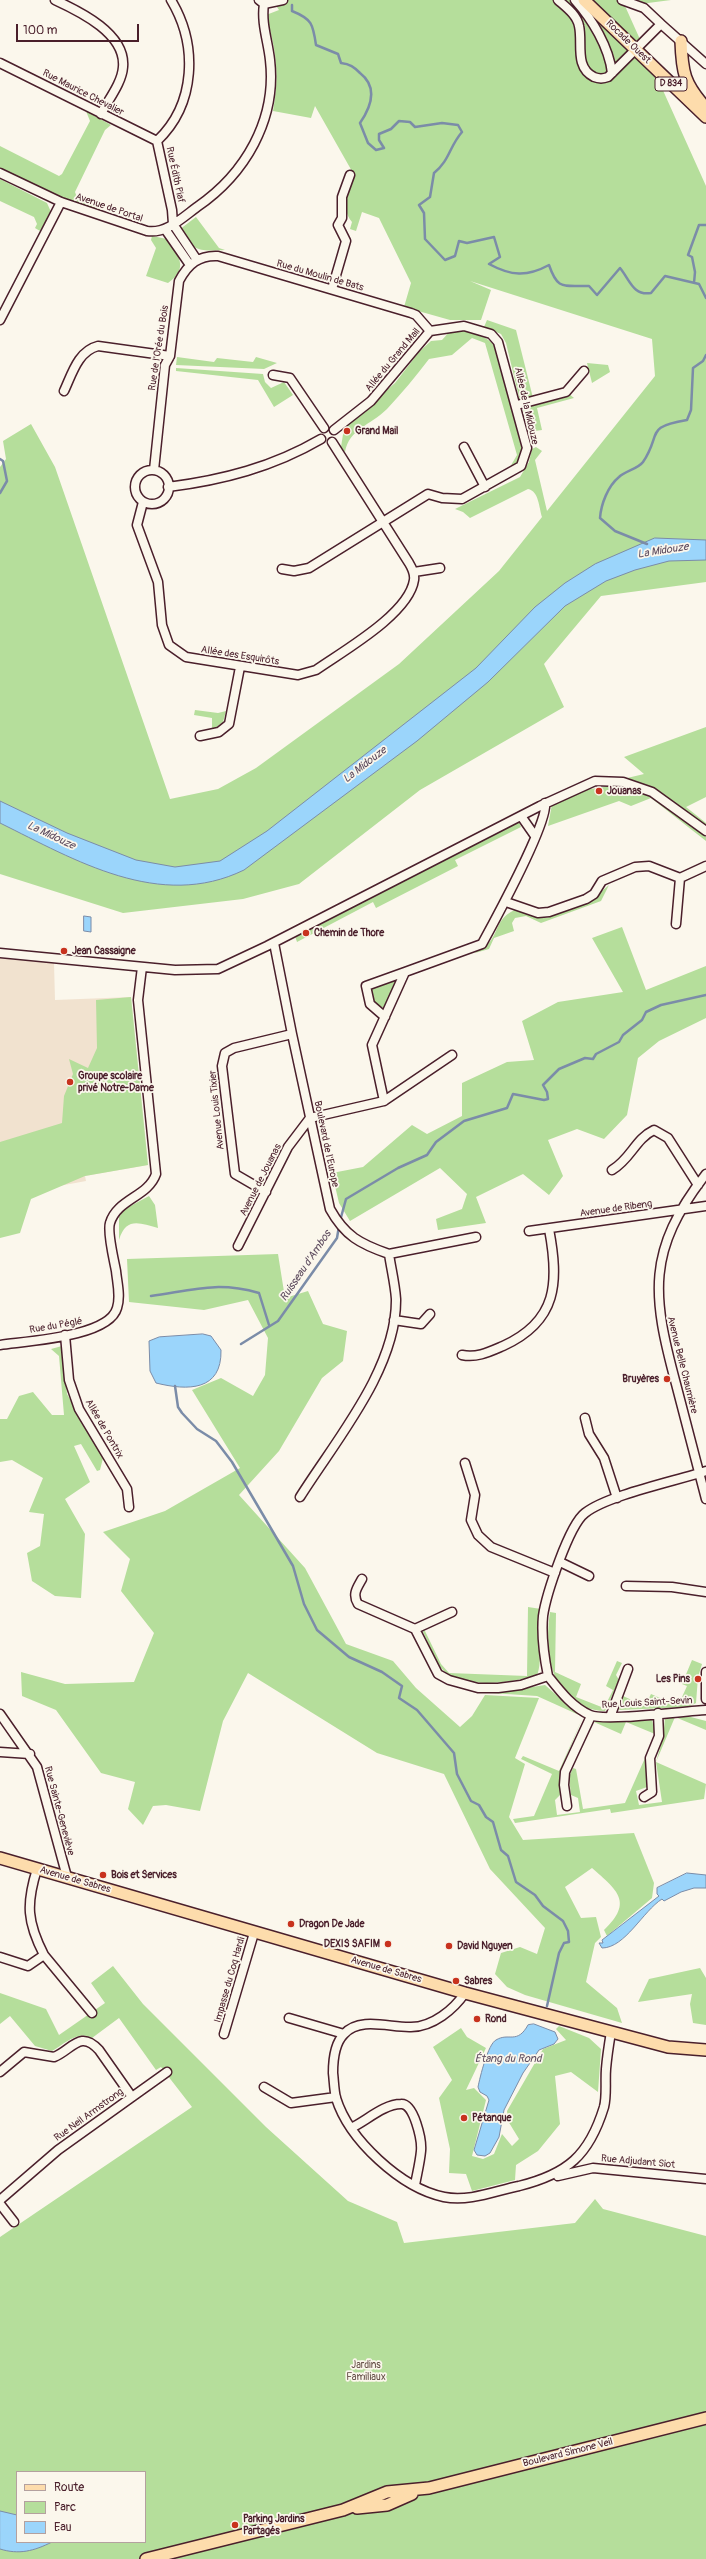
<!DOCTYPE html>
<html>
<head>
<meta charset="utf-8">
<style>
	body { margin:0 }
	#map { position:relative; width:706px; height:2559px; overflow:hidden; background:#fbf7ec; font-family:Pangolin,sans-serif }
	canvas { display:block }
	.legend { position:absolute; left:16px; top:2471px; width:130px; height:72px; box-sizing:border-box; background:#fbf7ec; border:1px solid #b4a19f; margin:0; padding:5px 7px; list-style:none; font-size:12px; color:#4a1f2b }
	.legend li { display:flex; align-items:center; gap:8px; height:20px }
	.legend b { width:20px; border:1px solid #b4a19f }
	.scale { position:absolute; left:16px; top:24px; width:123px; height:18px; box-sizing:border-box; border:2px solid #4a1f2b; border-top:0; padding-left:5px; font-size:12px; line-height:14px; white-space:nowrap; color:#4a1f2b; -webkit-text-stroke:3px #fbf7ec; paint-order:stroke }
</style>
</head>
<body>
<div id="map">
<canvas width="706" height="2559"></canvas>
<ul class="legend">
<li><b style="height:5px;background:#fddcac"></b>Route</li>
<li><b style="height:11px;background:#b5de9b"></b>Parc</li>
<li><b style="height:11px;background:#9bd5fb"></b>Eau</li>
</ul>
<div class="scale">100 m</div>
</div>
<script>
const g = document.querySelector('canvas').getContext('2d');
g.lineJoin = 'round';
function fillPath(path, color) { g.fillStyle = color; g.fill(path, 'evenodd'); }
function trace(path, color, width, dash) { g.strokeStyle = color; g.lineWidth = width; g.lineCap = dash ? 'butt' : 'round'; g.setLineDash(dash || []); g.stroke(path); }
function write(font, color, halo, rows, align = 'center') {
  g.font = font + ' Pangolin,sans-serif'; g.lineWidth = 3.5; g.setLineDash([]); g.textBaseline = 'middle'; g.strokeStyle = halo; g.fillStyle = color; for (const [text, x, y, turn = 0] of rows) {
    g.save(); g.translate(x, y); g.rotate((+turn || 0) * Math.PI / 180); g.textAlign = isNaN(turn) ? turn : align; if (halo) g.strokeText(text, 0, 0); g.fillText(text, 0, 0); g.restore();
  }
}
fillPath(new Path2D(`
	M0,958L54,963L55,1000L131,997L148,1165L85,1176L86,1181L0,1197Z`), '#f1e2cf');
fillPath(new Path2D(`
	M272,0H671L625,6L706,186V582L601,596L544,664L564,707L420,790L299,884L243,899L123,913L0,874V467L6,459L3,441L31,424L55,467L170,799L218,789L256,768L399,664L499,571L542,517C539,508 539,491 528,489L470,518L463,512L455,509L520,477L529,462L532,449L536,447L542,451L535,460L547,511L655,376L652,339L470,281L491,290L481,320H450L404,307L411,283L379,218L362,212L356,231L350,229L352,222C340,208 349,189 353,173L315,106L311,118L273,111C280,75 276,50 266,15L279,10Z
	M86,111L111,125L105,130L75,192L78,200L100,208L98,212L59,197L0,168V146L59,176L62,174L90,121Z
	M0,179L47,203L51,212L40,231L35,228L37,224L34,217L0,201Z
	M196,217L219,248L225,250C198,251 195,252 179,230Z
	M152,236L167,239C179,255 189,269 168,283L146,276L156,248L151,240Z
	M487,320L516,330L533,398L520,401L506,343L501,334L484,327Z
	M459,329C474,334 488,335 497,349L522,450L519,463L510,467L517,455L485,343L472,338L452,355L429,359C416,376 402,393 387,409C371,425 349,429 345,452L341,447L344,428L395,383L419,352L431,341L442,340L451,330Z
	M177,357L214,362L217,358L253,362L256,357L277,363L264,369L176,365Z
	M587,363L608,365L610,372L592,383Z
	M176,368L263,374L265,382L271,388L284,382L293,395L274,407L258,380L176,371Z
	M569,394L574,398L537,408L542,430L528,432L523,408Z
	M195,710L218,713L226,711L223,722L214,729L212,728V718L194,715Z
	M706,727V797L686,807L706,823V829L648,786L623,779L644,774L624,757Z
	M617,785L652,797L706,837V841L651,798L631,806L619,801L548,826L552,804L584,790Z
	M519,822L521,827L455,860L458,866L376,908L373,902L297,942L295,936Z
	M609,885L601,901L541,923L526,916L515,918L512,923L514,931L494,938L489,949L475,953C477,950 482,950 485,947C500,934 494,918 517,909L534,917L547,918L588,903Z
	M622,927L646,990L706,966V1018L659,1041L638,1058L627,1115L604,1139L577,1129L548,1140L563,1176L549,1195L523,1174L476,1197L486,1223L438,1230L436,1219L462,1209L467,1194L440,1168L350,1221L339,1203L332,1173L363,1167L412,1125L427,1134L462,1116V1083L507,1062L534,1060L522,1021L558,1002L623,992L592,938Z
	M393,979L397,982L385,1007H377L372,1001L370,989Z
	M131,997L148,1165L85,1176L31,1199L20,1233L0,1238V1142L62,1123L64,1096L73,1074L69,1059L88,1068L97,1048L96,1000Z
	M149,1196L155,1205L158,1228C139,1223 126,1217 119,1240V1217L125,1209Z
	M278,1254L285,1298L308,1291L323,1324L347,1331L343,1361L322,1378L279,1451L239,1495L305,1568L346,1644L393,1661L416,1688L460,1727L472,1716L485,1695L539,1698L515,1758L525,1764L509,1817L523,1840L634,1833L654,1883L652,1898L607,1936L604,1930C634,1902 617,1890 592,1868L565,1887L581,1918L596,1917L601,1937L595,1943L586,1982L617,2008L622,2023L525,1995L507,1987L495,1974L501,1953L520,1947L537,1954L545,1928L490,1869L444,1774L377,1753L248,1673L223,1721L200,1811L166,1805L153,1806L143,1825L128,1809L135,1782L101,1773L56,1710L22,1696L21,1672L65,1684L134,1682L154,1633L121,1591L130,1559L103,1532L165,1511L240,1468L192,1390L221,1378L253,1396L265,1375L268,1338L248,1300L204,1310L129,1302L127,1259Z
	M62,1346L67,1394L103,1458L100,1470L97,1471L81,1444L74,1446L90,1482L65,1499L85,1534L81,1598L55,1596L32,1581L27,1553L40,1546L44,1514L29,1512L43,1478L12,1460L0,1462V1419H7L19,1396L33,1392L52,1415H64L59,1356L51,1349Z
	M528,1607L541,1609C538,1626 543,1664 537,1675C513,1683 463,1690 443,1670C434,1661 429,1643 423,1632L424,1629L441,1664L449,1673L527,1676Z
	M550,1612L556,1613L555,1672L581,1684L576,1697L604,1708L613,1690L606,1686L617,1661L622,1663L616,1675L619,1680L605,1711C551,1709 544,1654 550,1612Z
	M692,1660L702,1664L698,1677L696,1703L688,1707L619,1710L623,1696L645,1706L651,1694L678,1706L687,1686L682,1684Z
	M545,1685L579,1715L537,1696L475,1692H501Z
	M676,1716H687L706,1721V1730L675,1717L656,1762L663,1738L665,1718Z
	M583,1717L560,1771V1795L555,1800L557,1815L580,1812L578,1798L571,1795L569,1777L573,1768L576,1769L583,1809L625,1803L645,1758L649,1783L647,1787L636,1791L639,1805L662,1802L656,1762L706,1784L704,1799L611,1813L610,1809L515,1823L513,1819L534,1816L552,1774L521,1759L523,1756L559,1771Z
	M652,1720L655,1734L626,1722L621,1734L594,1722Z
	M113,1966L143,2004L266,2127L348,2201L397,2222L404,2243L575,2223L595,2199L603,2209L706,2236V2559H0V2237L192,2107L161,2067L156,2070L119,2018L92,2038C77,2030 65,2044 52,2051L35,2046L10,2016L0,2024V1993L46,2009L59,2035L105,2003L91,1983ZM17,2472H145V2542H17Z
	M700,1968L706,1978V2025L693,2023L690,2004L692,1994L638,2002L649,1979Z
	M559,2026L589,2038L601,2049L598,2092L571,2072L555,2076L560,2124L538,2151L516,2165L515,2180L472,2191L466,2174L449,2173L450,2149L439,2098L452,2080L433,2047L461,2028L467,2037L486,2048L466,2090L474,2088L486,2100L472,2156L483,2159L494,2154L502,2134L512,2146L519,2139L508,2121L507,2111L543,2049L566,2040L556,2029Z`), '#b5de9b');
const water = new Path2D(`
	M655,538L706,540V560L669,561L635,570L606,581L565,606L488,682L417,741L244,870C160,911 75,860 0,823V801L67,833L136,860L175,867L220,861L267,831L476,668L535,607L565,583L595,564Z
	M84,916L91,917V932L84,931Z
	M203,1334L211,1336L221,1350C222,1391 188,1391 156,1383L150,1371L149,1341L159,1337Z
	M687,1873L706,1875V1888H694L681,1892L664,1901L662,1899C643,1911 625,1948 602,1948L599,1943H603L602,1940L659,1896L657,1894V1888Z
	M534,2024L555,2032L558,2039L554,2044L539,2050L523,2073L504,2110L499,2137L490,2153L485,2156L477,2155L474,2150L489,2100L487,2096L480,2092L478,2087C480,2077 488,2044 496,2040C509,2032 517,2045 528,2025Z
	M0,2511L17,2515V2542H52C34,2551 19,2555 0,2549Z`);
fillPath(water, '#9bd5fb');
trace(water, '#7b8ca8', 1);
trace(new Path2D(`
	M292,5V11C312,19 313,24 316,45L338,54L341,63C350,64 354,67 360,73C378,87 371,107 360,123L368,143L376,150L384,148L379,140V134L391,129L399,121L410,122L415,127L442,123L458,125L462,132C449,147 450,160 434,173L430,197L419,205L424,213L425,239L445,260L455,256L459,241L467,243L494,237L500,257L489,264C511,276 527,277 549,265C558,291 563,285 589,286L597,295L620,268C630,280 633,296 651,293L665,276L699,284L706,298
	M694,283L695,272L692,257L688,255L699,225H706
	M0,459L3,461L7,481L0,493
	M647,544L615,531L600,518C601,504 608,486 619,477C625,471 638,469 643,462C662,434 644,427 687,420L691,410L693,368L703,361L706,355
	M340,1221L346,1199L398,1168L427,1155L436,1142L464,1121L507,1108L513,1094L544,1100L548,1099L547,1092L543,1085L559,1069L585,1058L593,1059L596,1054L619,1042L623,1035L642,1020L646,1012L661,1005L706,995
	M151,1296C193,1290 217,1281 259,1293L269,1325
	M241,1344L278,1321L337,1238L339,1226
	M175,1386L178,1407L182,1413L197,1429L216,1441L232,1462L293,1566L304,1604L317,1630L349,1657L382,1672L402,1686L399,1698L417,1710L454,1753L457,1774L471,1801L479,1805L486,1817L493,1822L501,1850L508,1856L516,1882L535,1895L543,1906L563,1921L568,1931L569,1942L564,1943L559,1953L547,2006`), '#7b8ca8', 2.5);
const minor = new Path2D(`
	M55,0C81,12 126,34 123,67C122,83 108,100 101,114
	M259,0L264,4L283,0
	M558,0C566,7 577,15 579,26C583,43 574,67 594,77C599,79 603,79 608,77L661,24L706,64
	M575,0C592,19 609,47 612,73
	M622,0L644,8L661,24
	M0,63L157,141
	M157,141C196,104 198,45 171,0
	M157,141L172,210L173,224L197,260
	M0,173L61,202L147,231C166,234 182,218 197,207C245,174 277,120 270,60C268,41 261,23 264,4
	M165,229L190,265
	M332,289L346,241L338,225L342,218V197L350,175
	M0,320L61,202
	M273,375L290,378L324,428
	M64,391C72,374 78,351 98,346L170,356
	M517,405L566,392L584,371
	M334,430L371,401L430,331
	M464,447L485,487
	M154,470L165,365L170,356L179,281C188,264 199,255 218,256L411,313L416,315L430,331
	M135 487a17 17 0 1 1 34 0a17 17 0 1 1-34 0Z
	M168,487C223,480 273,467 321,439
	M143,502L137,525L158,582L162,625L169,645L186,657L298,675L316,670C343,651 409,614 414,580C415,574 412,568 409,563L332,442
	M282,569L294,571L309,568L428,494L442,498L462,499L521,466L527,448L498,342L491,334L464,326L430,331
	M414,572L440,568
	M200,736L219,732L229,724L240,667
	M521,816L535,836
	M506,902L538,913L549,912L586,899L594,894L602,881L635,867L649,866L680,878L706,866
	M676,924L680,878
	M274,943L292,1034L330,1209C345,1236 360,1244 389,1254C391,1268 395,1284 396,1299C397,1369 335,1441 300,1497
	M0,953L175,970L218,969L267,946L540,806L595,781L623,782L652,792L706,831
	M385,1017L370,1004L366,986L405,972
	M384,1101L372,1045L405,972L482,944C494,922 549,821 545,803
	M612,1170C631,1159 635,1139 654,1130L668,1138L698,1185
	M706,1174C646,1251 652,1295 676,1384C686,1423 696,1461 706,1499
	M266,1192L235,1174L222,1066L225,1053L234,1048L292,1034
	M529,1231L706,1206
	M238,1246L288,1147L310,1118L384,1101L452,1055
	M389,1254L476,1237
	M394,1320L421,1324L430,1314
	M65,1335L69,1380L79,1409L127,1489L129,1507
	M0,1345C27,1341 109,1337 117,1308C121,1296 117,1282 116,1271C114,1260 107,1232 110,1223C117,1199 148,1197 156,1174L138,1000L142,967
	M462,1355C477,1358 489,1352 503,1346C558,1321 559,1282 549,1229
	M585,1418L589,1434L604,1458L617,1498
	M465,1463L475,1495L471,1520L478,1535L491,1547L555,1573
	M560,1562L589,1576
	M362,1579C357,1588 352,1594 358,1604L415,1629L438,1674L449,1680L478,1688H498L521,1685L548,1676C560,1691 572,1707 590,1715C605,1722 684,1711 706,1710
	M626,1586L672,1587L706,1592
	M415,1629L452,1612
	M706,1672V1699
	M548,1676C544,1656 541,1637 543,1616C546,1595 569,1525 585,1513C608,1495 676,1481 706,1471
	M0,1714L37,1767L67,1877
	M610,1717L628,1669
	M0,1752L30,1754
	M644,1797L652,1792L650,1758L659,1736L658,1713
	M567,1806L564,1785L565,1772L591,1716
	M44,1955L92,2013
	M0,1957L28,1966L44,1955C27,1922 26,1904 37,1869
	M465,1993C454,2009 433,2027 411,2027C391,2028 360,2016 344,2034C335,2043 333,2060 333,2073C334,2081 334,2090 336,2098C349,2140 401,2188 444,2197C469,2202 495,2191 519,2186C567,2174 589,2156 604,2107C607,2096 605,2081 606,2069C607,2057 609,2044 611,2032
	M289,2018L344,2034
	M224,2034L254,1933
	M0,2072L24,2052L54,2057C72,2050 80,2029 99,2050L132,2097L58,2150L0,2200
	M264,2087L291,2103L336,2097
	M132,2097L167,2072
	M351,2128C366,2121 384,2104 401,2104C414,2103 422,2140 421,2151C420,2162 417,2174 415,2185
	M558,2176L593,2168L706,2179
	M0,2204L14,2222`);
const major = new Path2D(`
	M584,0L706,117
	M681,41C682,72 684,84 706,108
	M0,1858L465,1993L668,2047L706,2050
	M357,2508L387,2505L412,2494
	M146,2559L343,2510L387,2492L429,2488L706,2418`);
trace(minor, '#4a1f2b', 11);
trace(major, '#4a1f2b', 14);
trace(minor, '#fbf7ec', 8);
trace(major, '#fddcac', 11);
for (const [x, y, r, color] of [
	[347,431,4,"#c8321e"],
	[599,791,4,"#c8321e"],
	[306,933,4,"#c8321e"],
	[64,951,4,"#c8321e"],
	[70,1082,4,"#c8321e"],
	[667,1379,4,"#c8321e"],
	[698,1679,4,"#c8321e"],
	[103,1875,4,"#c8321e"],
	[291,1924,4,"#c8321e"],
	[388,1944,4,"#c8321e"],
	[449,1946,4,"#c8321e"],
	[456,1981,4,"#c8321e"],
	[477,2019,4,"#c8321e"],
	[464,2118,4,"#c8321e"],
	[235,2525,4,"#c8321e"]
]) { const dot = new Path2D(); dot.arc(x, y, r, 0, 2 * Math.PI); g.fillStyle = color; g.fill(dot); trace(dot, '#fbf7ec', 1.5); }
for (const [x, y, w] of [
	[671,84,32]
]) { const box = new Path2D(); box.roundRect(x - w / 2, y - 7, w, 14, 3); g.fillStyle = '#fbf7ec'; g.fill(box); trace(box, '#4a1f2b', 1); }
write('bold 9px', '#4a1f2b', null, [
	["D 834",671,84]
]);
write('10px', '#4a1f2b', '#fbf7ec', [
	["Rocade Ouest",628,42,44],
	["Rue Maurice Chevalier",83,93,27],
	["Rue Édith Piaf",175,175,78],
	["Avenue de Portal",109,208,19],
	["Rue du Moulin de Bats",320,276,16],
	["Rue de l'Orée du Bois",159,348,-81],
	["Allée du Grand Mail",393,360,-50],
	["Allée de la Midouze",526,406,77],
	["Allée des Esquirôts",240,656,9],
	["Avenue Louis Tixier",217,1110,-96],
	["Boulevard de l'Europe",326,1144,78],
	["Avenue de Jouanas",261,1180,-63],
	["Avenue de Ribeng",616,1209,-8],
	["Rue du Péglé",56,1326,-10],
	["Avenue Belle Chaumière",682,1365,76],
	["Allée de Pontrix",104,1429,60],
	["Rue Louis Saint-Sevin",647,1703,-3],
	["Rue Sainte-Geneviève",59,1811,75],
	["Avenue de Sabres",75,1880,16],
	["Avenue de Sabres",386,1970,16],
	["Impasse du Coq Hardi",230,1980,-74],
	["Rue Neil Armstrong",89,2115,-36],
	["Rue Adjudant Siot",638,2162,5],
	["Boulevard Simone Veil",568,2453,-14]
]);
write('bold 10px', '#4a1f2b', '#fbf7ec', [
	["Grand Mail",355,431],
	["Jouanas",607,791],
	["Chemin de Thore",314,933],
	["Jean Cassaigne",72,951],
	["Groupe scolaire",78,1076],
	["privé Notre-Dame",78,1088],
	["Bruyères",659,1379,"right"],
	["Les Pins",690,1679,"right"],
	["Bois et Services",111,1875],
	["Dragon De Jade",299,1924],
	["DEXIS SAFIM",380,1944,"right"],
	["David Nguyen",457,1946],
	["Sabres",464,1981],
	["Rond",485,2019],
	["Pétanque",472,2118],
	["Parking Jardins",243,2519],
	["Partagés",243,2531]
], 'left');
write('10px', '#654f47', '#fbf7ec', [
	["Jardins",366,2365],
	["Familiaux",366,2377]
]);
write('italic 11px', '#5e4c5f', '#fbf7ec', [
	["La Midouze",663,551,-9],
	["La Midouze",365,765,-38],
	["La Midouze",51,836,25],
	["Ruisseau d'Ambos",306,1266,-56],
	["Étang du Rond",508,2059]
]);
</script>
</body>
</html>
